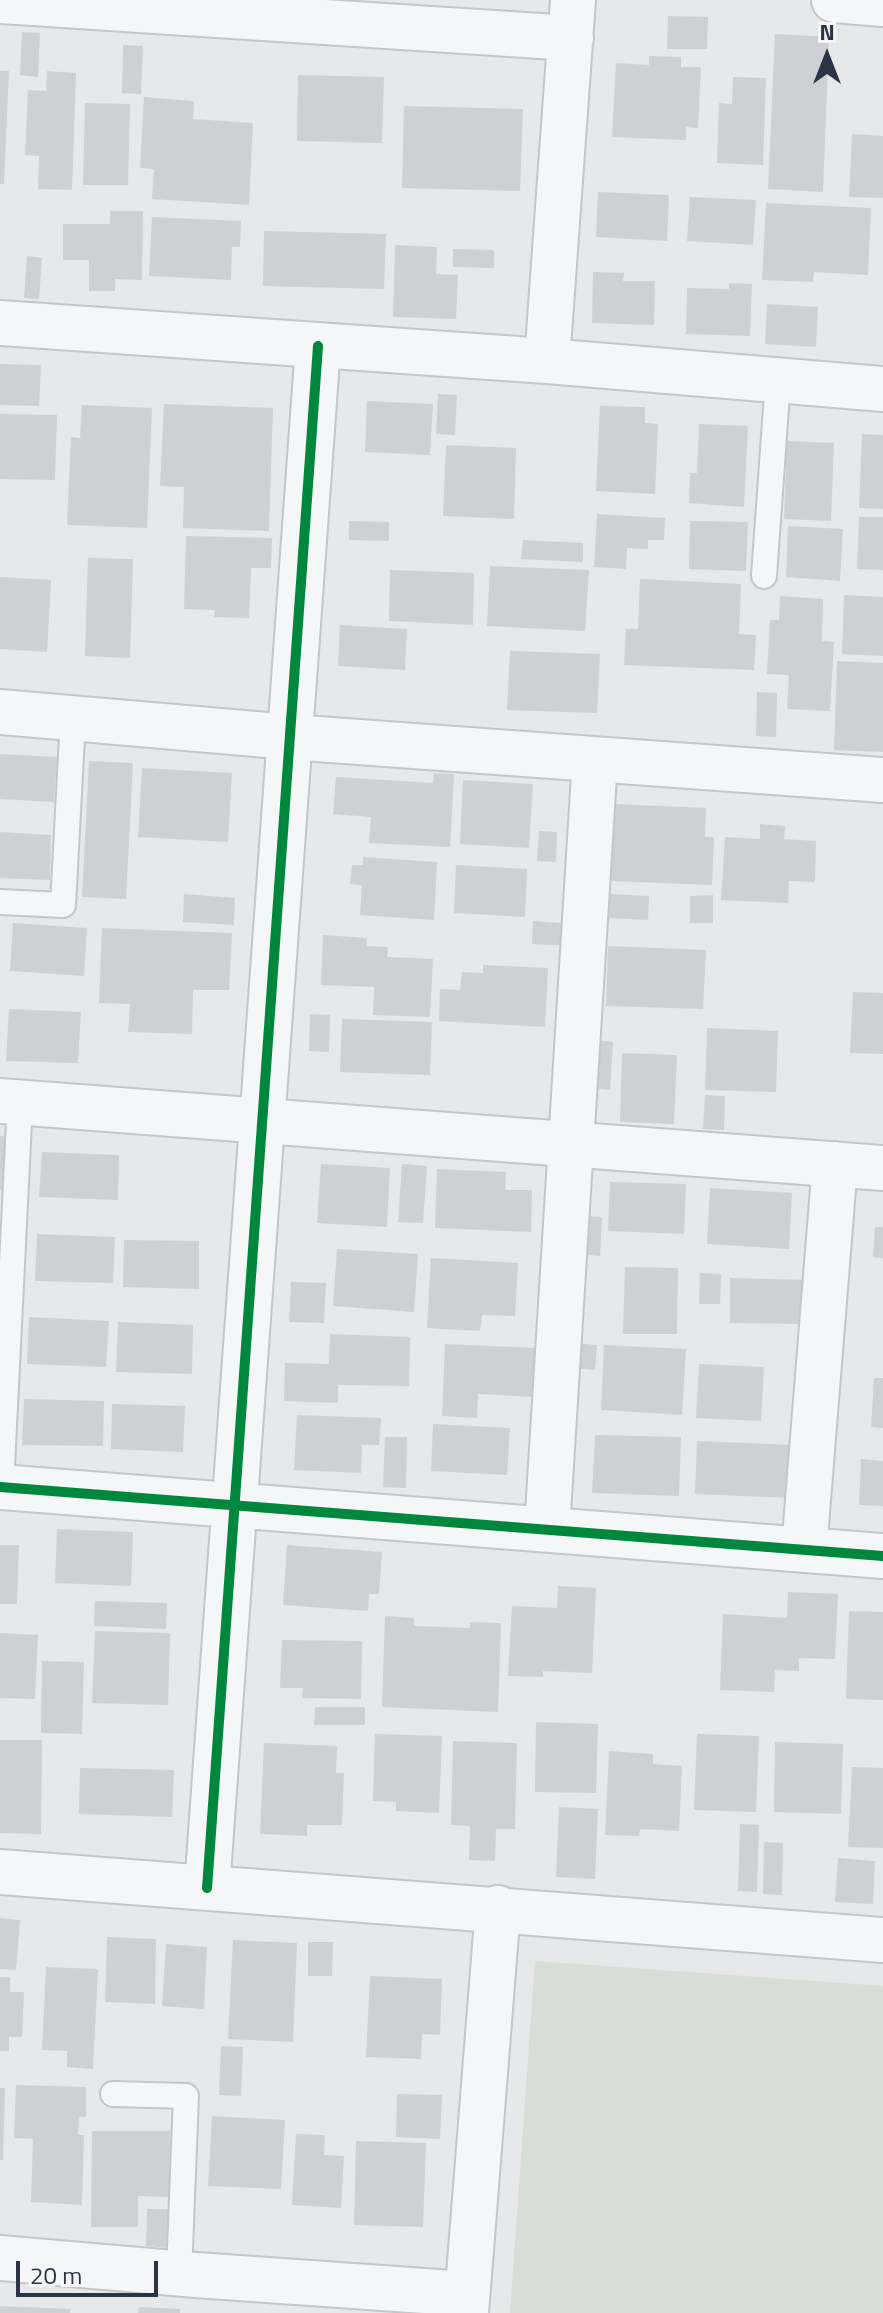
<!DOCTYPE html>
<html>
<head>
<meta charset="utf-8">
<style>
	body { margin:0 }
	#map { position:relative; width:883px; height:2313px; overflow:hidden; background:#e6e8ea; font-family:"Titillium Web",sans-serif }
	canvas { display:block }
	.north { position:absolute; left:787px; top:16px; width:80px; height:80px; -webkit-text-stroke:6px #f4f6f9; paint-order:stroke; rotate:0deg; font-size:22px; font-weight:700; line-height:32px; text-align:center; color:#2b3445 }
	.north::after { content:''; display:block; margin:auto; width:28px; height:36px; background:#2b3445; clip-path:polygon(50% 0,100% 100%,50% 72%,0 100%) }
	.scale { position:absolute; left:16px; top:2261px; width:142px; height:36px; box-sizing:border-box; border:4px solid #2b3445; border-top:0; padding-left:10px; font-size:24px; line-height:28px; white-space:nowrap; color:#2b3445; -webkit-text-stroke:6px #f4f6f9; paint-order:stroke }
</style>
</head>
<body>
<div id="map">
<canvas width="883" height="2313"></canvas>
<div class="north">N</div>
<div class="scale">20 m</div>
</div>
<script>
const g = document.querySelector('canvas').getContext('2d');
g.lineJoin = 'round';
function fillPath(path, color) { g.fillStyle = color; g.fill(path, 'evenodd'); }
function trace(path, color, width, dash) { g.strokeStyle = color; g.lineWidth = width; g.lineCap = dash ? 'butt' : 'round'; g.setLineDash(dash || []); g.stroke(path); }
fillPath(new Path2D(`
	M535,1961L883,1986V2313H510Z`), '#d6ded6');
fillPath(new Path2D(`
	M668,16L708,17L707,49H667Z
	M22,32L40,33L38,77L20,75Z
	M775,34L829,37L823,192L768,189Z
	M123,45L143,46L141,94L122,93Z
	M649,56L681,57V67H701L698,128L686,127V140L612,137L616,63L649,65Z
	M0,71H9L4,184H0Z
	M47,71L76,73L72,190L38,189L39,156L25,155L28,90L46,91Z
	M298,75L384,77L382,143L297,141Z
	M733,77L766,78L763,165L717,163L719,103L732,104Z
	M144,97L194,101L193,119L253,123L249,205L152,199L154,169L140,168Z
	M85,103L130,104L128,185H83Z
	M404,106L523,109L520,191L402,188Z
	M852,134L883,136V198L849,197Z
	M598,192L669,195L667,241L596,237Z
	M690,197L756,200L753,245L687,241Z
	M766,203L871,208L868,275L814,272L813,282L762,280Z
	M110,211H143L142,280L115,279V291H89V260H63V224H110Z
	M152,217L241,221L240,247H232L231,280L149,276Z
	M264,231L386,234L384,289L263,286Z
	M395,245L437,247L436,274L458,275L456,319L393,317Z
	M453,249L494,250V268L453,267Z
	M27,256L42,258L39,299L24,298Z
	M593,272L624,273L623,281H655L654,325L592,323Z
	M729,283L752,284L750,336L686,334L687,288L729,289Z
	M767,304L818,307L816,347L765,344Z
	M0,364L41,365L39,406L0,405Z
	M438,394L457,395L455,435L436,434Z
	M367,401L433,404L430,455L365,452Z
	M164,404L273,408L269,531L183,528L184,487L160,486Z
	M82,405L152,408L147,528L67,525L71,437L80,438Z
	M600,406L645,407V423L658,424L655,494L596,491Z
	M0,414L57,415L55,480L0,479Z
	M699,424L748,426L744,507L689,503L690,473H697Z
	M862,434L883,435V509L859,508Z
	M787,441L834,443L831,521L784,519Z
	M446,445L516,448L514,519L443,516Z
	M597,514L665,518L664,540H648V549L627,548L626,569L594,567Z
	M859,517H883V570L857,569Z
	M349,521L389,522V541L349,540Z
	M690,521L748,522L746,571L689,569Z
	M788,526L843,529L840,581L786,577Z
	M186,536L272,538L271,568H251L249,618L214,617L215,610L184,609Z
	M523,540L583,543V562L521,559Z
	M88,558L133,559L130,658L85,656Z
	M490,566L589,570L585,631L487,626Z
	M390,570L474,573L473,625L389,621Z
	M0,577L51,580L47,652L0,649Z
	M640,579L741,584L739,634L756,635L754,670L624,665L626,629H638Z
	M844,595L883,597V656L842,654Z
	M780,596L823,599L822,641L834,642L830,711L787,709L789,675L767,674L770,620H779Z
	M340,625L407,629L405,670L338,666Z
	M510,651L600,654L597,713L507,710Z
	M837,661L883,663V752L834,750Z
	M757,692L777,693L776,737L756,736Z
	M0,754L57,757L54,802L0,799Z
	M89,761L133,763L126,899L82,897Z
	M142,768L232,773L228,842L138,837Z
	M434,773L454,774L450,847L369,843L371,817L333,814L336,777L433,783Z
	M463,780L533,784L529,848L460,844Z
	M614,804L706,808L705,837H714L712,885L610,881Z
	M760,824L785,826L784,839L816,841L815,882L789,881L788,903L721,900L725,837L760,839Z
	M539,831L557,832L556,862L537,861Z
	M0,832L51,835L50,880L0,878Z
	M363,857L437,862L434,920L360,915L362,885L350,884L352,865H363Z
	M456,865L527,869L525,917L454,913Z
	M184,894L235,898L234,925L183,922Z
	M608,894L649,896L648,920L607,918Z
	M713,895V923H690V896Z
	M533,921L573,924L572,946L532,944Z
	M13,923L87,928L84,976L10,971Z
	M102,928L232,933L229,990H193L192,1034L128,1032L130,1004L99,1003Z
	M323,935L367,938V946L388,947L387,957L433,959L430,1017L373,1015L374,987L321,985Z
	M608,946L706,950L703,1009L606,1006Z
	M483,965L548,968L545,1027L439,1021L440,989L460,990L462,972L483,973Z
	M853,992L883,993V1054L850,1053Z
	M9,1009L81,1012L78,1063L6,1061Z
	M310,1014L330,1015L329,1052L309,1051Z
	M342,1019L432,1022L430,1075L340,1072Z
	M707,1028L778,1031L776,1092L705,1090Z
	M593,1040L613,1042L610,1090L591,1088Z
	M622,1053L677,1055L674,1124L620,1122Z
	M705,1095L725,1096L724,1130L703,1129Z
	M0,1136L8,1137L4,1190L0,1189Z
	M42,1152L119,1155L118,1200L39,1197Z
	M321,1164L390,1168L387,1227L317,1223Z
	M402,1164L427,1166L423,1223L398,1222Z
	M437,1169L506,1172L505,1190H532L531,1232L435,1228Z
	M610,1182L686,1184L684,1234L608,1231Z
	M710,1188L792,1193L789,1249L707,1244Z
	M581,1216L602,1217L600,1256L579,1254Z
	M875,1227H883V1258L873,1257Z
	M37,1234L115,1237L113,1283L35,1281Z
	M124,1240L199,1241V1289L123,1287Z
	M337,1249L418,1254L414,1312L333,1306Z
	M431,1258L518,1263L515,1316L482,1315L480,1331L427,1328Z
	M625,1267L678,1268L677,1334H623Z
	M700,1273L721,1274L720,1304H699Z
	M730,1278L806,1280L805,1324L730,1323Z
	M291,1282L326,1283L324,1323L289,1322Z
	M29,1317L109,1321L106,1367L27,1364Z
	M118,1322L193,1325L192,1374L116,1372Z
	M330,1334L410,1337L409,1386L338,1385V1403L284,1401L285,1363L329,1364Z
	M574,1343L597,1345L595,1370L573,1368Z
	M445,1344L537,1348L535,1397L478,1394L477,1418L442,1416Z
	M604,1345L686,1349L682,1415L601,1410Z
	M699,1364L764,1367L761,1421L696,1418Z
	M874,1378H883V1428L871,1427Z
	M24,1399L104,1401L103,1446L22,1445Z
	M112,1404L185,1406L183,1452L111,1449Z
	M297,1415L381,1418L379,1445H362L361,1473L294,1470Z
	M433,1424L510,1428L507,1475L431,1471Z
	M595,1435L681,1437L679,1496L592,1493Z
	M385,1437H407L406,1488L383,1487Z
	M697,1441L794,1445L792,1498L695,1494Z
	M861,1459L883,1461V1506L859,1505Z
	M57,1529L133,1532L131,1586L55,1583Z
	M0,1545H19L17,1604H0Z
	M287,1545L382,1552L379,1594H369L368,1611L283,1605Z
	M558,1586L596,1588L592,1673L543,1671V1677L508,1676L512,1606L557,1608Z
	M788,1592L838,1594L835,1659L799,1658V1671L775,1670L774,1692L720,1690L723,1614L787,1618Z
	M95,1601L167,1603L166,1629L94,1626Z
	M849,1611L883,1612V1700L846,1699Z
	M385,1616L414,1618V1626L470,1628V1622L501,1623L498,1712L382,1707Z
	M95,1631L170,1633L168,1705L92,1703Z
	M0,1633L38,1635L35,1699L0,1698Z
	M282,1640L362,1641L361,1699L302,1698L303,1688H280Z
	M42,1661L84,1662L82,1734L41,1733Z
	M315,1707H365V1725H314Z
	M536,1722L598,1724L596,1793L535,1792Z
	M375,1734L442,1736L439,1813L396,1811V1802L373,1801Z
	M697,1734L759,1736L756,1812L694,1810Z
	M0,1740H42L41,1834L0,1833Z
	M453,1741L517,1743L515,1829H496L495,1861L469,1860L470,1826L451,1825Z
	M775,1742L843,1744L841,1814L774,1812Z
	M264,1743L337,1746L336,1773H344L342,1825H307V1836L260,1834Z
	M609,1751L653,1754V1764L682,1766L679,1831L640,1829L639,1836L605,1835Z
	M852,1767L883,1768V1848L848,1847Z
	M80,1768L174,1770L172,1817L79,1814Z
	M559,1807L598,1809L595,1879L556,1877Z
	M740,1824L759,1825L757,1892L738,1891Z
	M764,1842L783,1843L782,1895L763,1894Z
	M838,1858L875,1861L873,1904L835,1902Z
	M0,1918L20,1920L16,1970L0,1969Z
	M107,1937L156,1939L155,2004L105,2002Z
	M233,1940L297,1943L293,2042L228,2039Z
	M308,1942H333L332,1976H308Z
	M166,1944L207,1947L204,2009L162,2006Z
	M46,1967L98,1969L93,2069L67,2067V2051L42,2050Z
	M370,1976L442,1979L440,2035L422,2034L421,2059L366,2057Z
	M0,1977H10V1992H24L22,2037H9V2051H0Z
	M221,2046L243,2047L241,2096L219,2095Z
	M16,2085L86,2087V2117H79L78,2135H84L82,2205L31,2202L33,2139L14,2138Z
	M0,2088H5L3,2160H0Z
	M397,2094L442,2095L440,2139L396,2137Z
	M212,2116L285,2120L281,2189L208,2186Z
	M92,2131H170L169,2197L138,2196V2227H91Z
	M296,2134L325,2135L324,2155L344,2156L341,2208L292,2205Z
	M356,2141L426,2143L423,2227L354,2225Z
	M147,2209H170L168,2248L146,2246Z
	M0,2306L70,2309V2313H0Z
	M139,2307L180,2309V2313H138Z`), '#ced0d3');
const service = new Path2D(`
	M764,576L778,380
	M0,902L63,905L73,718
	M1,1487L20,1102
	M113,2094L186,2096L179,2274`);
const minor = new Path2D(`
	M834,0L883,4
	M0,1L571,38
	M0,323L547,361L883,389
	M547,361L573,0
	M0,712L290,737L883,780
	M0,1101L883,1168
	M0,1487L883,1556
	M547,1529L595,759
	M804,1550L835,1164
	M0,1872L883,1940
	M207,1888L318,346
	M0,2258L196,2275L467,2294
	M466,2313L498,1908`);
trace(service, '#c4c6c8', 28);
trace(minor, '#c4c6c8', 48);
trace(service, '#f5f6f7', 24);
trace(minor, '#f5f6f7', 44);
trace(new Path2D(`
	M0,1487L883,1556
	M207,1888L318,346`), '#00873e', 10);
</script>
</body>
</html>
